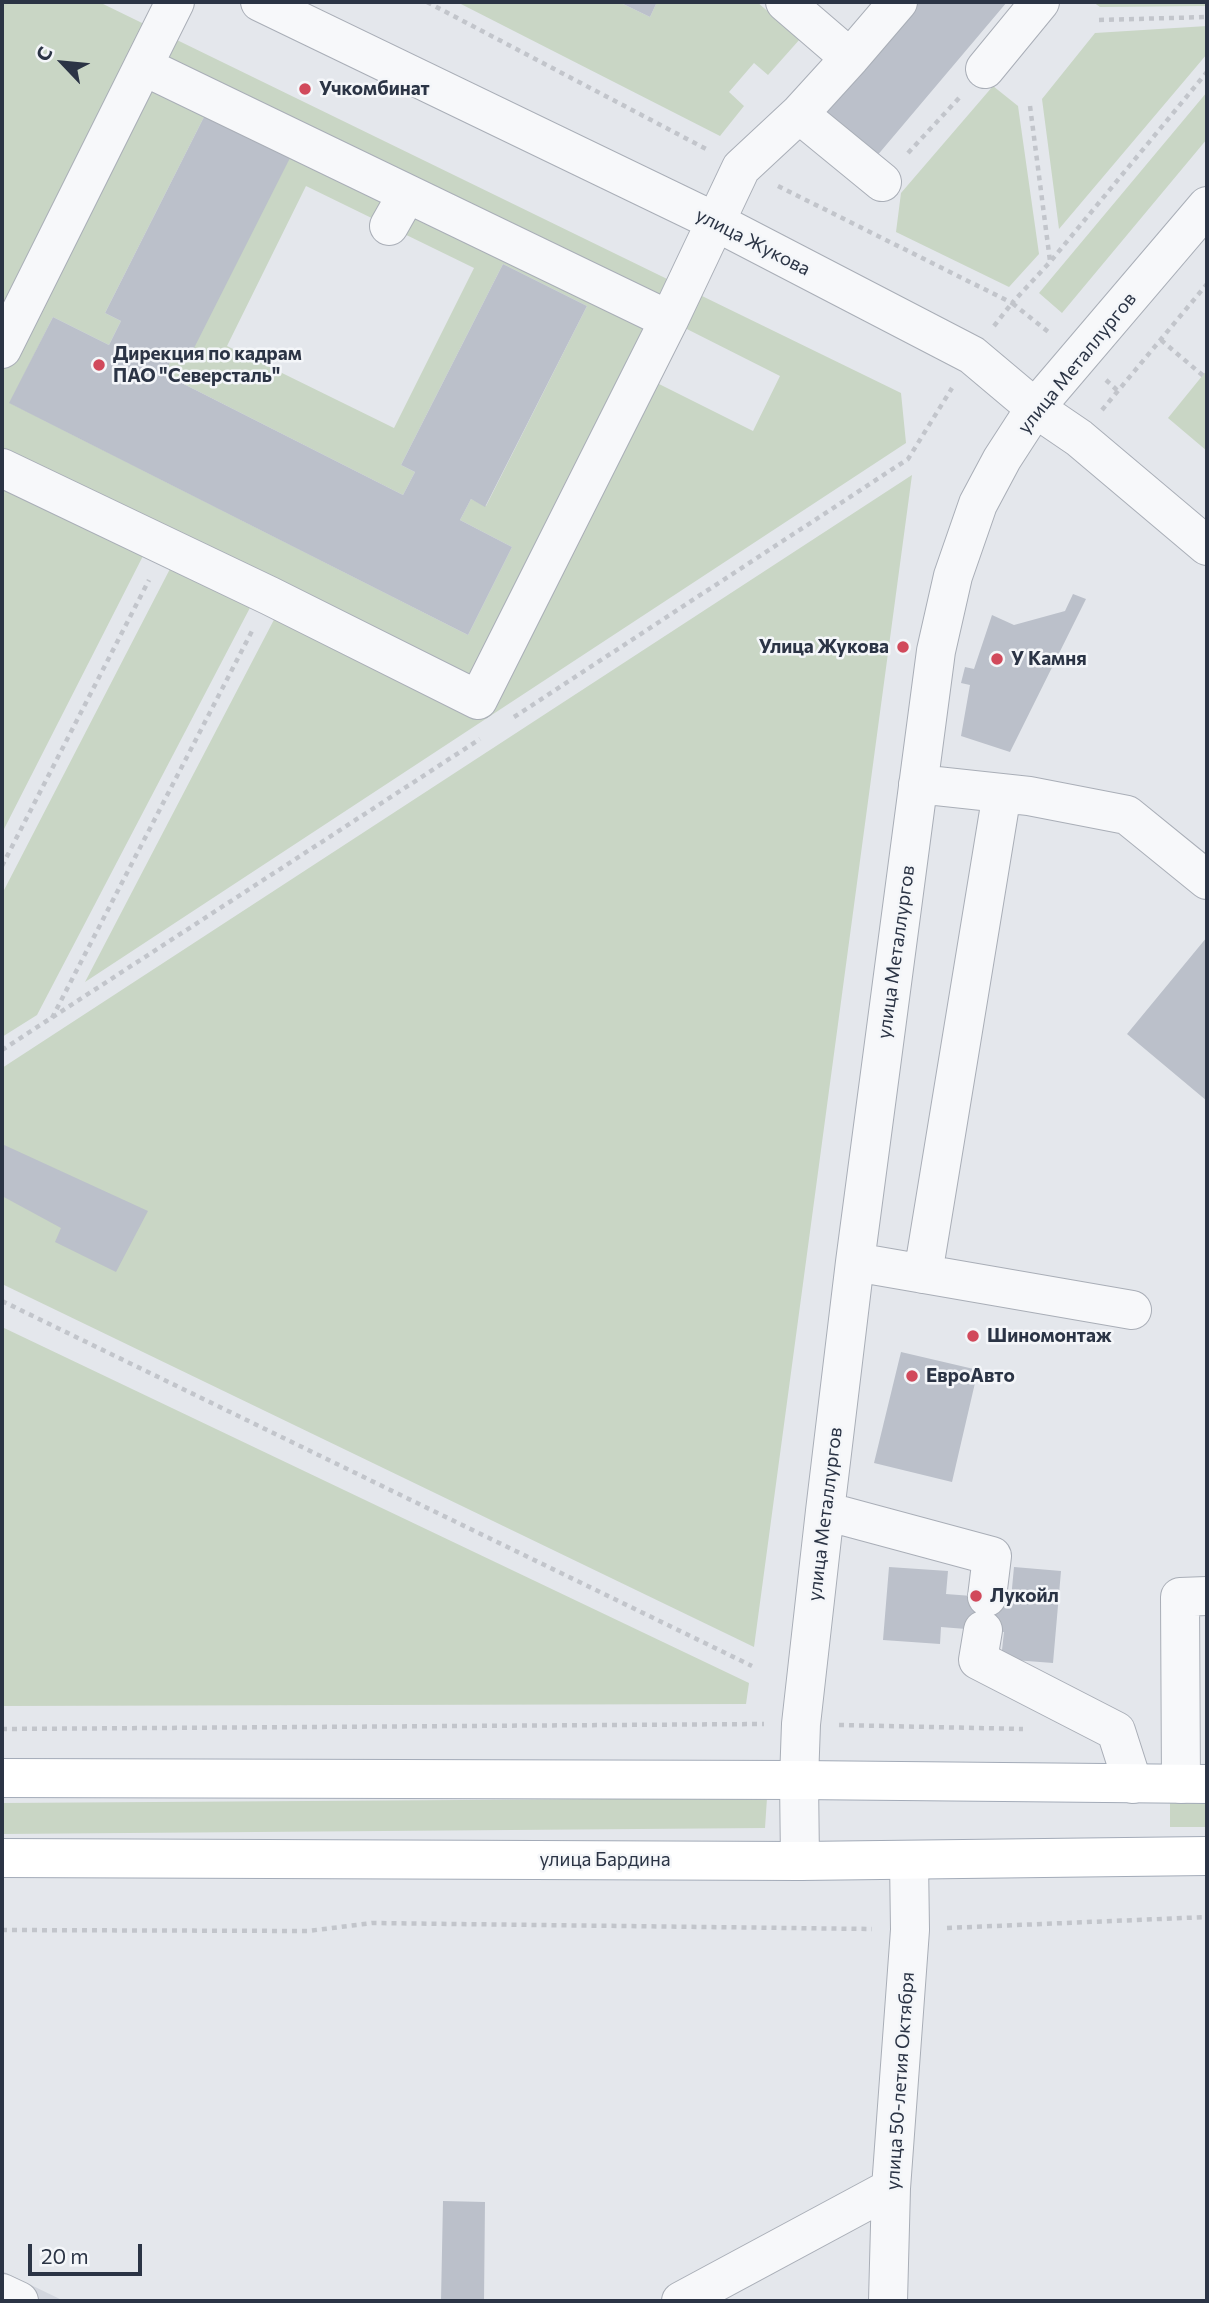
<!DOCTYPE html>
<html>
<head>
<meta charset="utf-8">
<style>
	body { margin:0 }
	#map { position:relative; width:1209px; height:2303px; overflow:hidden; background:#e4e7ec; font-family:Commissioner,sans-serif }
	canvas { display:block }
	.frame { position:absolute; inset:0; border:4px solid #2b3445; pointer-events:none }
	.north { position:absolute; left:28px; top:28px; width:70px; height:70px; -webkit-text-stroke:5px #f4f6f9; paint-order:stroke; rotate:296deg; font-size:19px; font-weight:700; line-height:28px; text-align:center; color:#2b3445 }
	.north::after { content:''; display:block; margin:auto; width:24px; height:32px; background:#2b3445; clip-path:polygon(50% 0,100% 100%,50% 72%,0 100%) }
	.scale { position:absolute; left:28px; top:2244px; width:114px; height:32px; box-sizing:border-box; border:4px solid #2b3445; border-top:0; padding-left:9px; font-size:21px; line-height:24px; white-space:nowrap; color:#2b3445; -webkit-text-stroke:5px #f4f6f9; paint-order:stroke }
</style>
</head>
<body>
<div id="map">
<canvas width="1209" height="2303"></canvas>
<div class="frame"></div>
<div class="north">С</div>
<div class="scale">20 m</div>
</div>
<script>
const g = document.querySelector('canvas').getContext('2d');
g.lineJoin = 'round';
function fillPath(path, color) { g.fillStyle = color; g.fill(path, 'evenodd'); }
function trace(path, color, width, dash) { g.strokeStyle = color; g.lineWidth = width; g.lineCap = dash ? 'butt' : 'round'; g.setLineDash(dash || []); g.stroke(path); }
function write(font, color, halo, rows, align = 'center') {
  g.font = font + ' Commissioner,sans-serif'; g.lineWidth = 5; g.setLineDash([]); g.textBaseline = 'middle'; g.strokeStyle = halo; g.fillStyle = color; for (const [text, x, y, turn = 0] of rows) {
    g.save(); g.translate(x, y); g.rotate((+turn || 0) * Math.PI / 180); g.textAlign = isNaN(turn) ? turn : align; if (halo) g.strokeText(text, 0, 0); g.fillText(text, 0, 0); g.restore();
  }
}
fillPath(new Path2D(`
	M2,2271L64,2301H2Z`), '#d2d6de');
fillPath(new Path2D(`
	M2,2H99L901,393L906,443L85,982L278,612L253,602L37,1015L2,1037V894L172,565L145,552L2,833ZM206,113L190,355L177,349L164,374L403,495L415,472L401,465L503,264L587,306L486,506L471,499L460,520L512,547L468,635L10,403L53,317L109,345L121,321L105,313ZM306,186L474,268L394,428L227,346ZM669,320L780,376L753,431L641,375Z
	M457,2H619L650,17L657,2H757L800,39L768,75L754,63L729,92L744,106L720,136Z
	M1093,2H1207V6L1100,7Z
	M1207,26V54L1059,229L1042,99L1095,33Z
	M993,86L1018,106L1039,254L1009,287L896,232L901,193Z
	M1207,92V139L1062,313L1039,293Z
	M1207,370V451L1168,418Z
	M912,475L754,1647L2,1284V1068Z
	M2,1327L749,1683L746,1704L2,1706Z
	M767,1798L765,1828L2,1834V1803Z
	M1170,1799H1207V1827H1170Z`), '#c9d6c5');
fillPath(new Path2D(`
	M619,2H657L650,17Z
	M910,2H1007L876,157L819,109Z
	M206,113L291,156L190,356L177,349L164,374L403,495L415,472L401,465L503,264L587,306L485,507L471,499L460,520L512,547L468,635L9,403L53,317L109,345L121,321L105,313Z
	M1073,594L1086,599L1010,752L961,736L970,685L961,683L965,667L974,669L992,615L1014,625L1065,611Z
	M1207,937V1101L1127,1034Z
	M2,1144L148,1211L116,1272L55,1242L61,1228L2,1196Z
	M901,1352L978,1370L952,1482L874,1463Z
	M889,1567L948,1571L946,1594L1011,1599L1014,1567L1061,1571L1053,1663L1001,1659L1004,1632L941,1627L940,1644L883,1640Z
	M443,2201L485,2202L484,2301H441Z`), '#bbc0ca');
const minor = new Path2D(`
	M260,2L716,222L972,355L1035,408L1079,438L1207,546
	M785,2L850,58L898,2
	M143,66L669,320
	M985,69L1040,2
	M799,114L882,182
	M389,226L407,194
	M2,349L175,2
	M2,468L270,596L478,700L669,320L741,168L799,114L850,58
	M918,784L1029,796L1127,815L1207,880
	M855,1262L1132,1310
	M923,1274L1002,793
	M825,1511L992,1556L987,1597
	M983,1630L978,1660L1116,1731L1133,1784
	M1181,1784L1180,1597L1207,1596
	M800,1861L799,1780L801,1724L825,1511L855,1262L936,651L953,576L978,504L1002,459L1035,408L1207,206
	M2,2293L19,2301
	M681,2301L891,2188
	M888,2301L891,2188L910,1930L909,1860`);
const major = new Path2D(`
	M2,1778L799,1780L1207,1784
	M2,1858L800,1861L1207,1856`);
trace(minor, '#a9aeb7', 40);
trace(major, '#a3abb8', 40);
trace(new Path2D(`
	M427,2L708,150
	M1099,20L1207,17
	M1030,106L1050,261
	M908,153L959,98
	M778,186L1012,303L1050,262L1207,72
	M994,326L1012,303L1051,334
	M1161,340L1207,379
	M1106,380L1118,391
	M1102,410L1207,284
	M514,717L908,459L952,388
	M2,866L149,580
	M52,1018L252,631
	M2,1050L480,739
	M2,1301L752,1666
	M839,1725L1023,1729
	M2,1729L764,1724
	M947,1928L1207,1917
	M2,1930L308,1931L372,1923L872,1929`), '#c2c5cb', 4.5, [5, 5]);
trace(minor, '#f7f8fa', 38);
trace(major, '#fff', 38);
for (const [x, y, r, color] of [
	[305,89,7,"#d1495b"],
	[99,365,7,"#d1495b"],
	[903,647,7,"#d1495b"],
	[997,659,7,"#d1495b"],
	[973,1336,7,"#d1495b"],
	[912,1376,7,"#d1495b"],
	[976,1596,7,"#d1495b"]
]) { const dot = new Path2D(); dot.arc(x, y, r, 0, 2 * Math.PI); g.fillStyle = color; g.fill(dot); trace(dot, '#f4f6f9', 2.5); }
write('bold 19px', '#2b3445', '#f4f6f9', [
	["Учкомбинат",319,89],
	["Дирекция по кадрам",113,354],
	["ПАО \"Северсталь\"",113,376],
	["Улица Жукова",889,647,"right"],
	["У Камня",1011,659],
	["Шиномонтаж",987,1336],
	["ЕвроАвто",926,1376],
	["Лукойл",990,1596]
], 'left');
write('19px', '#2b3445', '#f4f6f9', [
	["улица Жукова",753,242,27],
	["улица Металлургов",1077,363,-51],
	["улица Металлургов",896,952,-82],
	["улица Металлургов",825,1514,-83],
	["улица Бардина",605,1860],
	["улица 50-летия Октября",900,2081,-86]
]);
</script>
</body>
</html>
